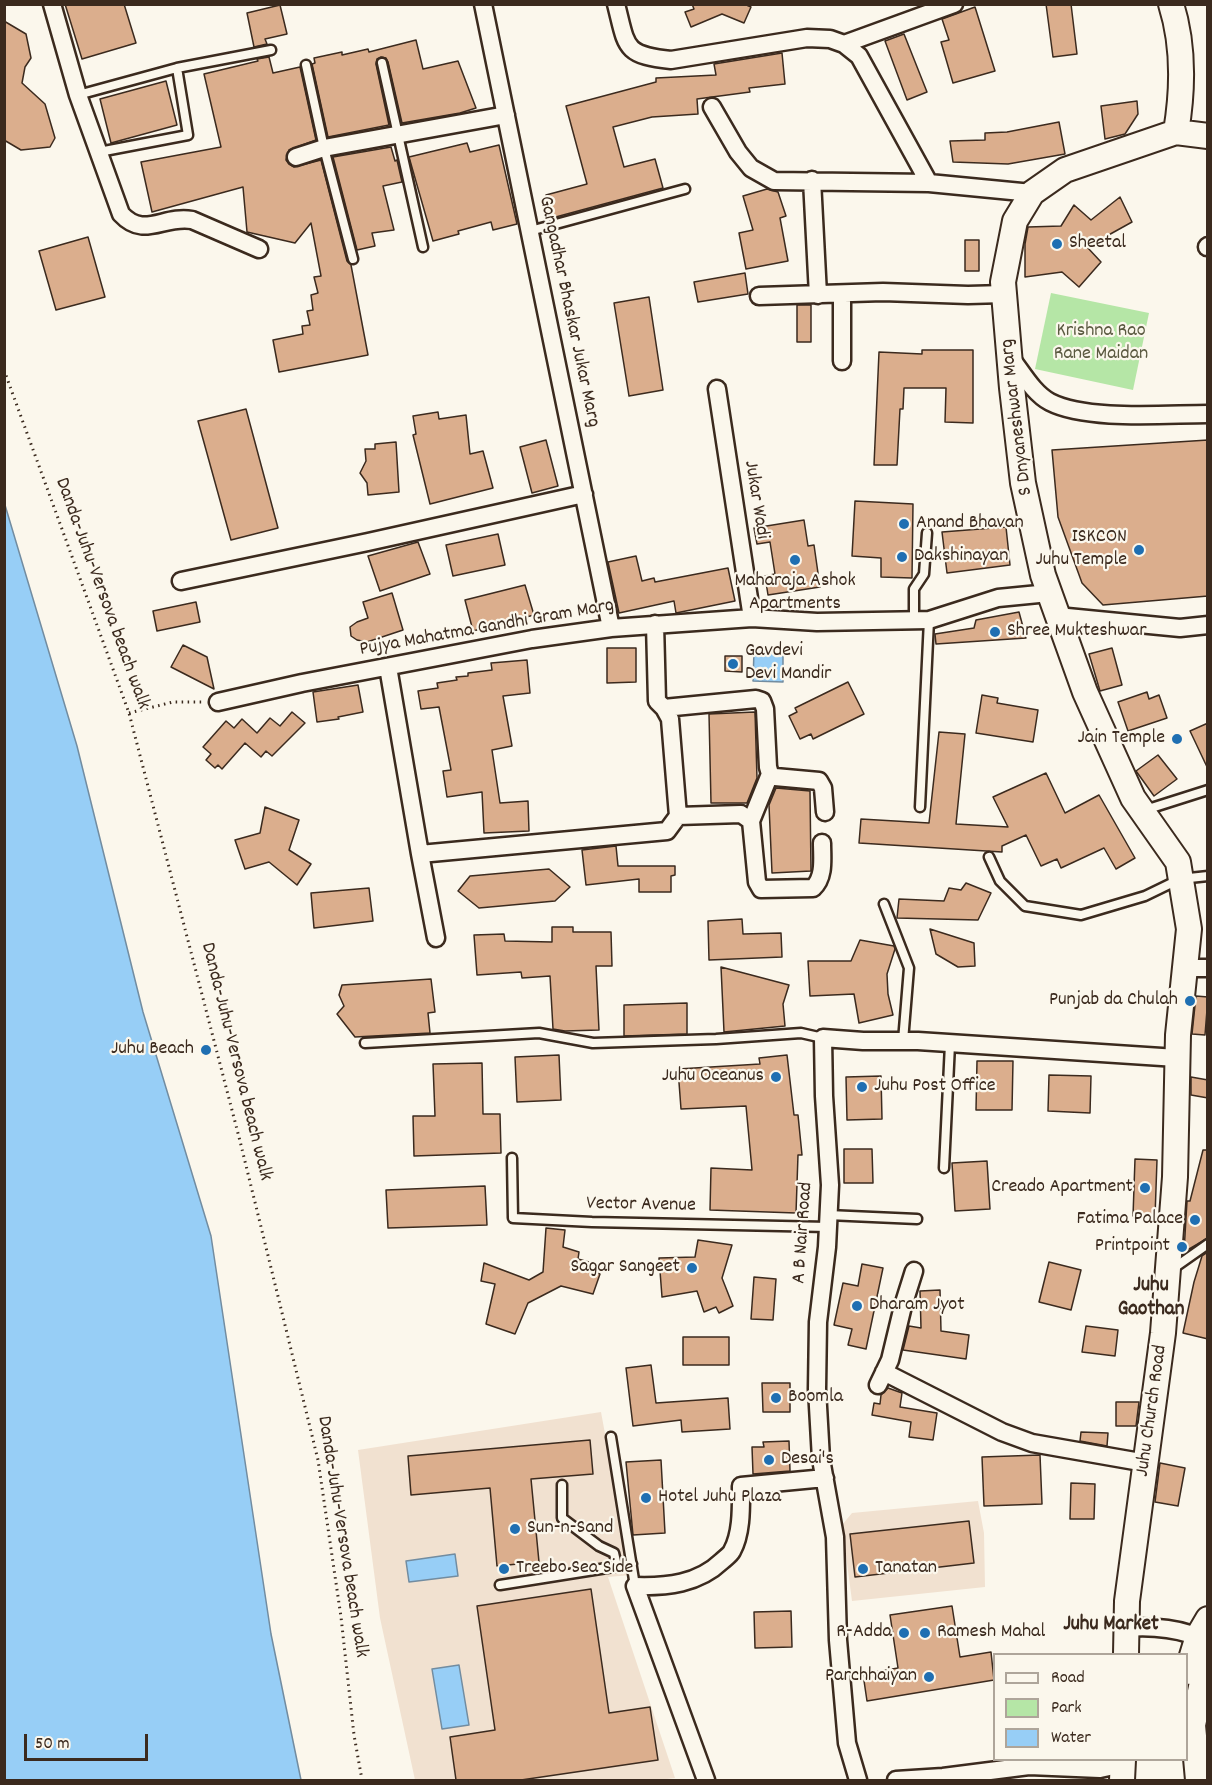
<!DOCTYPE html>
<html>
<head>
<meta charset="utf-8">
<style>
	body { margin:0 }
	#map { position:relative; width:1212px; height:1785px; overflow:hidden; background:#fbf7ec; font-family:Dekko,sans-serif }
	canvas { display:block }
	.frame { position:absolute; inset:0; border:6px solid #3b2a1e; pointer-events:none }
	.legend { position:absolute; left:993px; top:1653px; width:195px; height:108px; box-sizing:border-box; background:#fbf7ec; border:2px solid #aea59a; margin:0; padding:8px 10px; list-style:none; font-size:18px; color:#3b2a1e }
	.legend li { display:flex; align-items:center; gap:12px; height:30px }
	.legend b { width:30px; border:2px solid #aea59a }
	.scale { position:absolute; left:24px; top:1734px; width:124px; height:27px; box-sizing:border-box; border:3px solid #3b2a1e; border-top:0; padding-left:8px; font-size:18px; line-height:21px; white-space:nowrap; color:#3b2a1e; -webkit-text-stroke:4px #fbf7ec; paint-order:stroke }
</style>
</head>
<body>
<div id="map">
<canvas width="1212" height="1785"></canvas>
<div class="frame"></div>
<ul class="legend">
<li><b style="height:8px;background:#fbf7ec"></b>Road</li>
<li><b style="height:16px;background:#b5e6a6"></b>Park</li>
<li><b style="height:16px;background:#97cef6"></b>Water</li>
</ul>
<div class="scale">50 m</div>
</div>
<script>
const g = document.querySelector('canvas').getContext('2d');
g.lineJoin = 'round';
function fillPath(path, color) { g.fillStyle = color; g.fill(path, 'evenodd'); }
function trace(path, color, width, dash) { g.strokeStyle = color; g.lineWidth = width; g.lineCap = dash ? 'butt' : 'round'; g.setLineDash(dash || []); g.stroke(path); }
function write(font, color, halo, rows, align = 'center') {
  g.font = font + ' Dekko,sans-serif'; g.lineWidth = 4.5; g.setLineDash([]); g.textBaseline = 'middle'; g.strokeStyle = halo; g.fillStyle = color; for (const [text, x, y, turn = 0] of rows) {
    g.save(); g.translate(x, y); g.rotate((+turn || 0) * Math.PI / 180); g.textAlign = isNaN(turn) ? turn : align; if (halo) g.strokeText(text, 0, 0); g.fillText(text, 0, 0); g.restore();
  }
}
fillPath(new Path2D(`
	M601,1412L631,1575L608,1577L675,1778L659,1780H415L380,1618L358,1450Z
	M978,1501L984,1533L985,1587L852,1601L842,1525L852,1513Z`), '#f1e1d0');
fillPath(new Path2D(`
	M1051,293L1149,313L1133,390L1035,369Z`), '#b5e6a6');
const water = new Path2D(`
	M5,505L77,746L143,1012L211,1236L271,1634L301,1780H5Z
	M754,651L783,652V682L753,681Z
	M455,1554L458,1576L409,1582L406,1561Z
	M459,1665L469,1725L442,1729L432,1669Z`);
fillPath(water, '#97cef6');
trace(water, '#728ca0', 1.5);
const building = new Path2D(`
	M65,4H124L136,43L82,59Z
	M692,4H744L751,7L744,23L722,14L691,27L685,12L694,9Z
	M1046,4H1071L1077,54L1053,57Z
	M280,5L287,34L265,39L267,44L254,47L247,13Z
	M975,7L995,71L953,83L941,42L949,40L942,19Z
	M4,21L26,34L31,58L25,67L22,83L45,104L55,138L50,147L21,150L4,140Z
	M904,34L927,92L907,100L885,41Z
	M416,40L423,69L458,61L476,108L460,113L402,123L388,62L386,58L381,57L377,59L376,64L389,125L328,137L312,64L315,63L314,58L342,52V55L368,49L369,52Z
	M782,53L785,84L749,88L750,92L697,99L698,114L652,117L613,127L624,167L655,159L663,188L552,218L546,195L587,184L566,106L656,82V78L716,75L714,64Z
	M269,57L273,73L300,67L316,140L289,150L286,160L289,164L294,167L321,160L347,261L351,265L368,355L279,372L273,340L303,334L302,326L310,325L307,311L313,310L311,295L318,293L314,277L321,276L311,223L295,243L247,232L243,187L152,212L141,162L221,147L204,74L258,61L257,59Z
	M166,81L177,125L111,143L100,99Z
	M1137,101L1138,114L1125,134L1105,139L1101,106Z
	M1059,122L1065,154L1008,164L953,162L950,141L985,140V133L1007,132Z
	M467,143L470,152L499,145L517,224L493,230L491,222L458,231L459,234L433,241L409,157Z
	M391,147L395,161L397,160L402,182L383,186L394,230L372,233L375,246L357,250L333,157Z
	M767,189L778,192L786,216L780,218L788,261L746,269L739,233L753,230L743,196Z
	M1120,197L1132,222L1087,247L1101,262L1079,287L1062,272L1025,277V244L1028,227L1061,226L1074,205L1091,220Z
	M88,237L105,297L56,310L39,251Z
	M965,240H979V271H965Z
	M745,273L748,294L698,302L694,282Z
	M649,297L663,390L629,396L614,303Z
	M797,305H811V342H797Z
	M922,350H973V423L945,422L946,388H904L903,409H900L897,465H874L879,352L922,354Z
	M246,409L278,528L231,540L198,421Z
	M438,412L439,419L466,415L470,454L483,451L493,488L430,504L413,435L416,434L413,416Z
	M546,440L558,486L532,493L520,447Z
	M1208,440V596L1103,605L1082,583L1058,517L1052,450Z
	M396,442L399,492L368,495L367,483L360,473L366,461L365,449H375V444Z
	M855,501L913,504L912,578L881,577V558L852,556Z
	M804,520L808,546L814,545L820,587L768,595L765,576L775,574L770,542L757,544L754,528Z
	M1006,527L1010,565L947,573L942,532Z
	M498,534L505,565L453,576L446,545Z
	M418,542L430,574L380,591L368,556Z
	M636,556L642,581L654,578L655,582L728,568L735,601L676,613L674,601L619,613L608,562Z
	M525,585L534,615L473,631L465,600Z
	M392,593L403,630L367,642L357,640L351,636L350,627L357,622L368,618L363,602Z
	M196,602L200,622L157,631L153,611Z
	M1019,612L1026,638L936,644L935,634L974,628L976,620Z
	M183,645L207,657L214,689L171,667Z
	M607,648H636V682L607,683Z
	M1112,648L1122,685L1100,691L1089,654Z
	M725,656H742V672L725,671Z
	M527,660L530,693L503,696L512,746L492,750L500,803L528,801L529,831L484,833L482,792L447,797L443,771L451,770L439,707L421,709L418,691L438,688L437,683L457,680L456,677L468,676V673L492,670L491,663Z
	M848,682L864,714L813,739L811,734L800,739L789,716L797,712L795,708Z
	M358,685L363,712L338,717L339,719L317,722L313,692Z
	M1147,692L1149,699L1159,695L1167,718L1128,731L1118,702Z
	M982,695L998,698L997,703L1038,710L1033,742L976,733Z
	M292,712L305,723L272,756L266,751L261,757L245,743L222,769L218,765L215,768L206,760L211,754L203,747L226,721L234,728L242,719L257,733L270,718L280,726Z
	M755,712L757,778L747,803H711L709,714Z
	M1208,723V769L1190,731Z
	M939,732L965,734L956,824L1008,827L993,797L1046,773L1065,813L1099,795L1135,858L1116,869L1104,848L1061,868L1057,859L1041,866L1026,835L1002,846V852L859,843L861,819L929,823Z
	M1158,755L1177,779L1154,796L1136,771Z
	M776,788L810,791L811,871L772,873L769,805Z
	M265,807L299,820L289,850L311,864L297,885L269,862L245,869L235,840L260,833Z
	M616,846L618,866H675V875L671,876V892H639V879L586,885L582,850Z
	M549,869L570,887L555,901L479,908L458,891L470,876Z
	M966,883L991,893L978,920L897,918L899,899L944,901L949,888L961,890Z
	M369,888L373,921L314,928L311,893Z
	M742,919L743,934L781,933L782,957L709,960L708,921Z
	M552,927H573V932H611L612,966H596L599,1030L565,1031L553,1029L550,976L522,978L521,972L477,975L474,935L504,934L505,941L552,942Z
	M930,929L974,943L975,966L958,967L936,954Z
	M860,940L894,946L895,949L887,974L888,994L893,1015L859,1023L854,994L810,996L808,961H851Z
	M721,967L789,985L783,1004L785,1026L724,1032Z
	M431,979L435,1012L428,1013L430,1033L355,1037L337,1014L344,1006L339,995L342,985Z
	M1196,996L1208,997L1205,1035L1192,1034Z
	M687,1003V1034L624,1036V1005Z
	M559,1055L561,1100L517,1102L515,1057Z
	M787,1055L794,1115H798L802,1155H798L796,1213L710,1210L711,1168L752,1170L746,1106L681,1109L678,1069L760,1064L759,1058Z
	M977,1061H1013L1012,1110H976Z
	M482,1063L483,1114H500L501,1153L414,1156L413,1116H435L433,1064Z
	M1049,1075L1091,1076L1090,1113L1048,1111Z
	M881,1076L882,1119L847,1120L846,1077Z
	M1191,1077L1208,1080V1098L1191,1095Z
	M844,1149H872L873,1183H844Z
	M1203,1150H1208V1238L1184,1252L1187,1201H1190Z
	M1135,1159L1157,1160L1155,1217L1133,1216Z
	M987,1161L990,1209L955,1211L952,1163Z
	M485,1186L487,1225L388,1228L386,1190Z
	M546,1228L565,1230L563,1247L579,1252L578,1259L596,1264L595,1272L600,1274L593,1294L561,1286L528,1303L515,1334L486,1324L495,1284L481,1281L484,1263L529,1280L543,1272Z
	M698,1240L732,1245L722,1278L733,1306L719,1313L716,1307L704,1312L697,1291L662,1297L659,1258L695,1257Z
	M1208,1252V1339L1183,1333L1194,1282L1202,1256Z
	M1049,1262L1081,1270L1071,1310L1039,1302Z
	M862,1264L883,1268L866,1349L848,1345L852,1329L834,1325L843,1283L858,1286Z
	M754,1277L776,1279L773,1320L751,1319Z
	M940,1290L941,1331L969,1335L966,1359L903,1350L909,1326L921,1328L920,1291Z
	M1086,1326L1118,1330L1115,1356L1082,1352Z
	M683,1337H729V1365H683Z
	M651,1365L656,1403L728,1398L730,1429L682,1432L681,1420L633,1426L626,1368Z
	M762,1383H790V1412H763Z
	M888,1388L902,1393L900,1407L937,1413L933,1440L909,1437L911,1422L872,1415L874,1403L880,1404L881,1395Z
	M1116,1402H1139L1136,1426H1116Z
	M1081,1432L1108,1433L1107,1446L1080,1441Z
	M590,1440L593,1474L531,1479L539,1562L497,1566L490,1488L411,1495L408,1456Z
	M789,1441L790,1471L753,1474L752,1447H764L763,1442Z
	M1040,1455L1042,1504L984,1506L982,1457Z
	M661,1460L665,1533L633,1535L626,1462Z
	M1160,1463L1185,1468L1178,1506L1155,1502Z
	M1071,1483L1095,1484L1094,1519H1070Z
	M969,1521L974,1563L855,1577L850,1534Z
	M591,1589L609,1713L650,1707L658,1760L521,1780H456L450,1737L495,1730L477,1606Z
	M952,1606L960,1657L991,1652L994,1680L867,1701L863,1674L898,1668L890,1615Z
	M791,1611L792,1647L755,1648L754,1612Z`);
fillPath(building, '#dbae8d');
trace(building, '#3b2a1e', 1.5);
const lane = new Path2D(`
	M382,63L423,247
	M306,65L324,148L353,259
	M78,95L177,68L271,50
	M99,152L188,135L177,68
	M530,231L685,189
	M914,620V589L924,574L927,533
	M920,807L929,620
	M1145,810L1208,790
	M989,857L1000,881L1025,906L1081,915L1145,896L1180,879L1208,876
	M884,904L909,968L903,1041
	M365,1043L539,1033L593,1043L716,1039L801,1033L823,1038
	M512,1158L513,1218L592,1222L828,1227
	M944,1168L950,1044
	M828,1215L917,1219
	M1171,1270L1208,1244
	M611,1437L635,1586
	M562,1485V1518L599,1546L614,1553L617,1566
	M500,1585L632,1564`);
const street = new Path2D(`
	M52,4L78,95L121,214C144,239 163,215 192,220L259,249
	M483,4L611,628
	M616,4C627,47 623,55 671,60L807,38L830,39L844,44L859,56L929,183
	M844,44L954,4
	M712,107L738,152L751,168L774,181L929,183L1032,193
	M296,157L324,148L506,115
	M812,180L818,295
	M1207,247L1208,246
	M759,296L883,292L968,295L1004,294
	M1010,357C1022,372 1033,393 1050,402C1087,421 1165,414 1208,414
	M842,361V295
	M717,389L752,618
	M181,581L368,542L584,494
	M1057,616L1180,628L1208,625
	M655,624L657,701L664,708L670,719L678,816L741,814L751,821L757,882L761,889L813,888C825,877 822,858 822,843
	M388,667L420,854L436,938
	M218,702L302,683L532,639L611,628L752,618L817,622L929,620L998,598L1049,593
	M664,708L756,699L762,701L765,709L768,767L770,774L775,777L819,781L823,788L825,812
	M751,821L770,774
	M420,854L667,831L678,816
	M1185,968H1208
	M884,1372L1002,1432L1032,1443L1146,1463
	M878,1385L890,1360L903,1306L914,1271
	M1126,1628C1150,1626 1186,1628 1206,1642
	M706,1780L635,1586C667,1587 698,1584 722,1561C725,1558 730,1555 732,1551C742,1533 741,1507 741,1486L825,1478
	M858,1780L847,1743L838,1640L835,1537L821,1459L817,1389L818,1322L827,1247L830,1185L824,1096L823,1038L863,1041H918L1177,1058
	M896,1780L943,1777L1029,1766L1100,1769L1123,1764`);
const secondary = new Path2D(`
	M1171,4C1184,45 1183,90 1176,132
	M1126,1654L1127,1601L1163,1333L1175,1177L1178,1035L1189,929L1178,862L1133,798L1085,692L1043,575L1023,483L1012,388L1003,282L1015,221L1032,193L1065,170L1176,132L1208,136
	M1187,1672L1198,1636L1208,1619
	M1122,1780L1123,1760
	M1198,1780L1193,1725L1208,1654`);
trace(lane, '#3b2a1e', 13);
trace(street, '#3b2a1e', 21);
trace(secondary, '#3b2a1e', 28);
trace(new Path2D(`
	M4,370L129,713L240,1141L318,1460L341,1617L354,1735L362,1780
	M129,713L173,702H203`), '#3b2a1e', 3, [1.5, 4.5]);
trace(lane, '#fbf7ec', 8);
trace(street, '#fbf7ec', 16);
trace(secondary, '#fbf7ec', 24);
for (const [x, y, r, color] of [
	[1057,244,6,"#1f6fb2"],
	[904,524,6,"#1f6fb2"],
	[1139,550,6,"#1f6fb2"],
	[902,557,6,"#1f6fb2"],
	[795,560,6,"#1f6fb2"],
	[995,632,6,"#1f6fb2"],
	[733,664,6,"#1f6fb2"],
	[1177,739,6,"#1f6fb2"],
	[1190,1001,6,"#1f6fb2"],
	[206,1050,6,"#1f6fb2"],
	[776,1077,6,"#1f6fb2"],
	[862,1087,6,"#1f6fb2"],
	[1145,1188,6,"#1f6fb2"],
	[1195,1220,6,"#1f6fb2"],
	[1182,1247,6,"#1f6fb2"],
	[692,1268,6,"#1f6fb2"],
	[857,1306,6,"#1f6fb2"],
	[776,1398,6,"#1f6fb2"],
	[769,1460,6,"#1f6fb2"],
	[646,1498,6,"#1f6fb2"],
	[515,1529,6,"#1f6fb2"],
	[504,1569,6,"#1f6fb2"],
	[863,1569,6,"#1f6fb2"],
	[904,1633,6,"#1f6fb2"],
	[925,1633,6,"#1f6fb2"],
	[929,1677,6,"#1f6fb2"]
]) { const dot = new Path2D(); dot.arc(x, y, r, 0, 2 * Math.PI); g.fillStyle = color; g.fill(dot); trace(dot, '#fbf7ec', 2); }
write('20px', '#3b2a1e', '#fbf7ec', [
	["Sheetal",1069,244],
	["Anand Bhavan",916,524],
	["ISKCON",1127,538,"right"],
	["Juhu Temple",1127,561,"right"],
	["Dakshinayan",914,557],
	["Maharaja Ashok",795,582,"center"],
	["Apartments",795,605,"center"],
	["Shree Mukteshwar",1007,632],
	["Gavdevi",745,652],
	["Devi Mandir",745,675],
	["Jain Temple",1165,739,"right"],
	["Punjab da Chulah",1178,1001,"right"],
	["Juhu Beach",194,1050,"right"],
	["Juhu Oceanus",764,1077,"right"],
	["Juhu Post Office",874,1087],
	["Creado Apartment",1133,1188,"right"],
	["Fatima Palace",1183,1220,"right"],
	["Printpoint",1170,1247,"right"],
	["Sagar Sangeet",680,1268,"right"],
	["Dharam Jyot",869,1306],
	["Boomla",788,1398],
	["Desai's",781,1460],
	["Hotel Juhu Plaza",658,1498],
	["Sun-n-Sand",527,1529],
	["Treebo Sea Side",516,1569],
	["Tanatan",875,1569],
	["R-Adda",892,1633,"right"],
	["Ramesh Mahal",937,1633],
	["Parchhaiyan",917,1677,"right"]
], 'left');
write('20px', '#3b2a1e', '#fbf7ec', [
	["Gangadhar Bhaskar Jukar Marg",568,312,78],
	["S Dnyaneshwar Marg",1018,417,-97],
	["Jukar Wadi",755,500,81],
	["Danda-Juhu-Versova beach walk",101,594,70],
	["Pujya Mahatma Gandhi Gram Marg",487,629,-10],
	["Danda-Juhu-Versova beach walk",235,1062,76],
	["Vector Avenue",641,1206,1],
	["A B Nair Road",804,1233,-86],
	["Juhu Church Road",1153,1411,-82],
	["Danda-Juhu-Versova beach walk",341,1537,81]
]);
write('20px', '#5a5940', '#fbf7ec', [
	["Krishna Rao",1101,332],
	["Rane Maidan",1101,355]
]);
write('bold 21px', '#3b2a1e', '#fbf7ec', [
	["Juhu",1151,1287],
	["Gaothan",1151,1311],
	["Juhu Market",1111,1626]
]);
</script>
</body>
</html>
